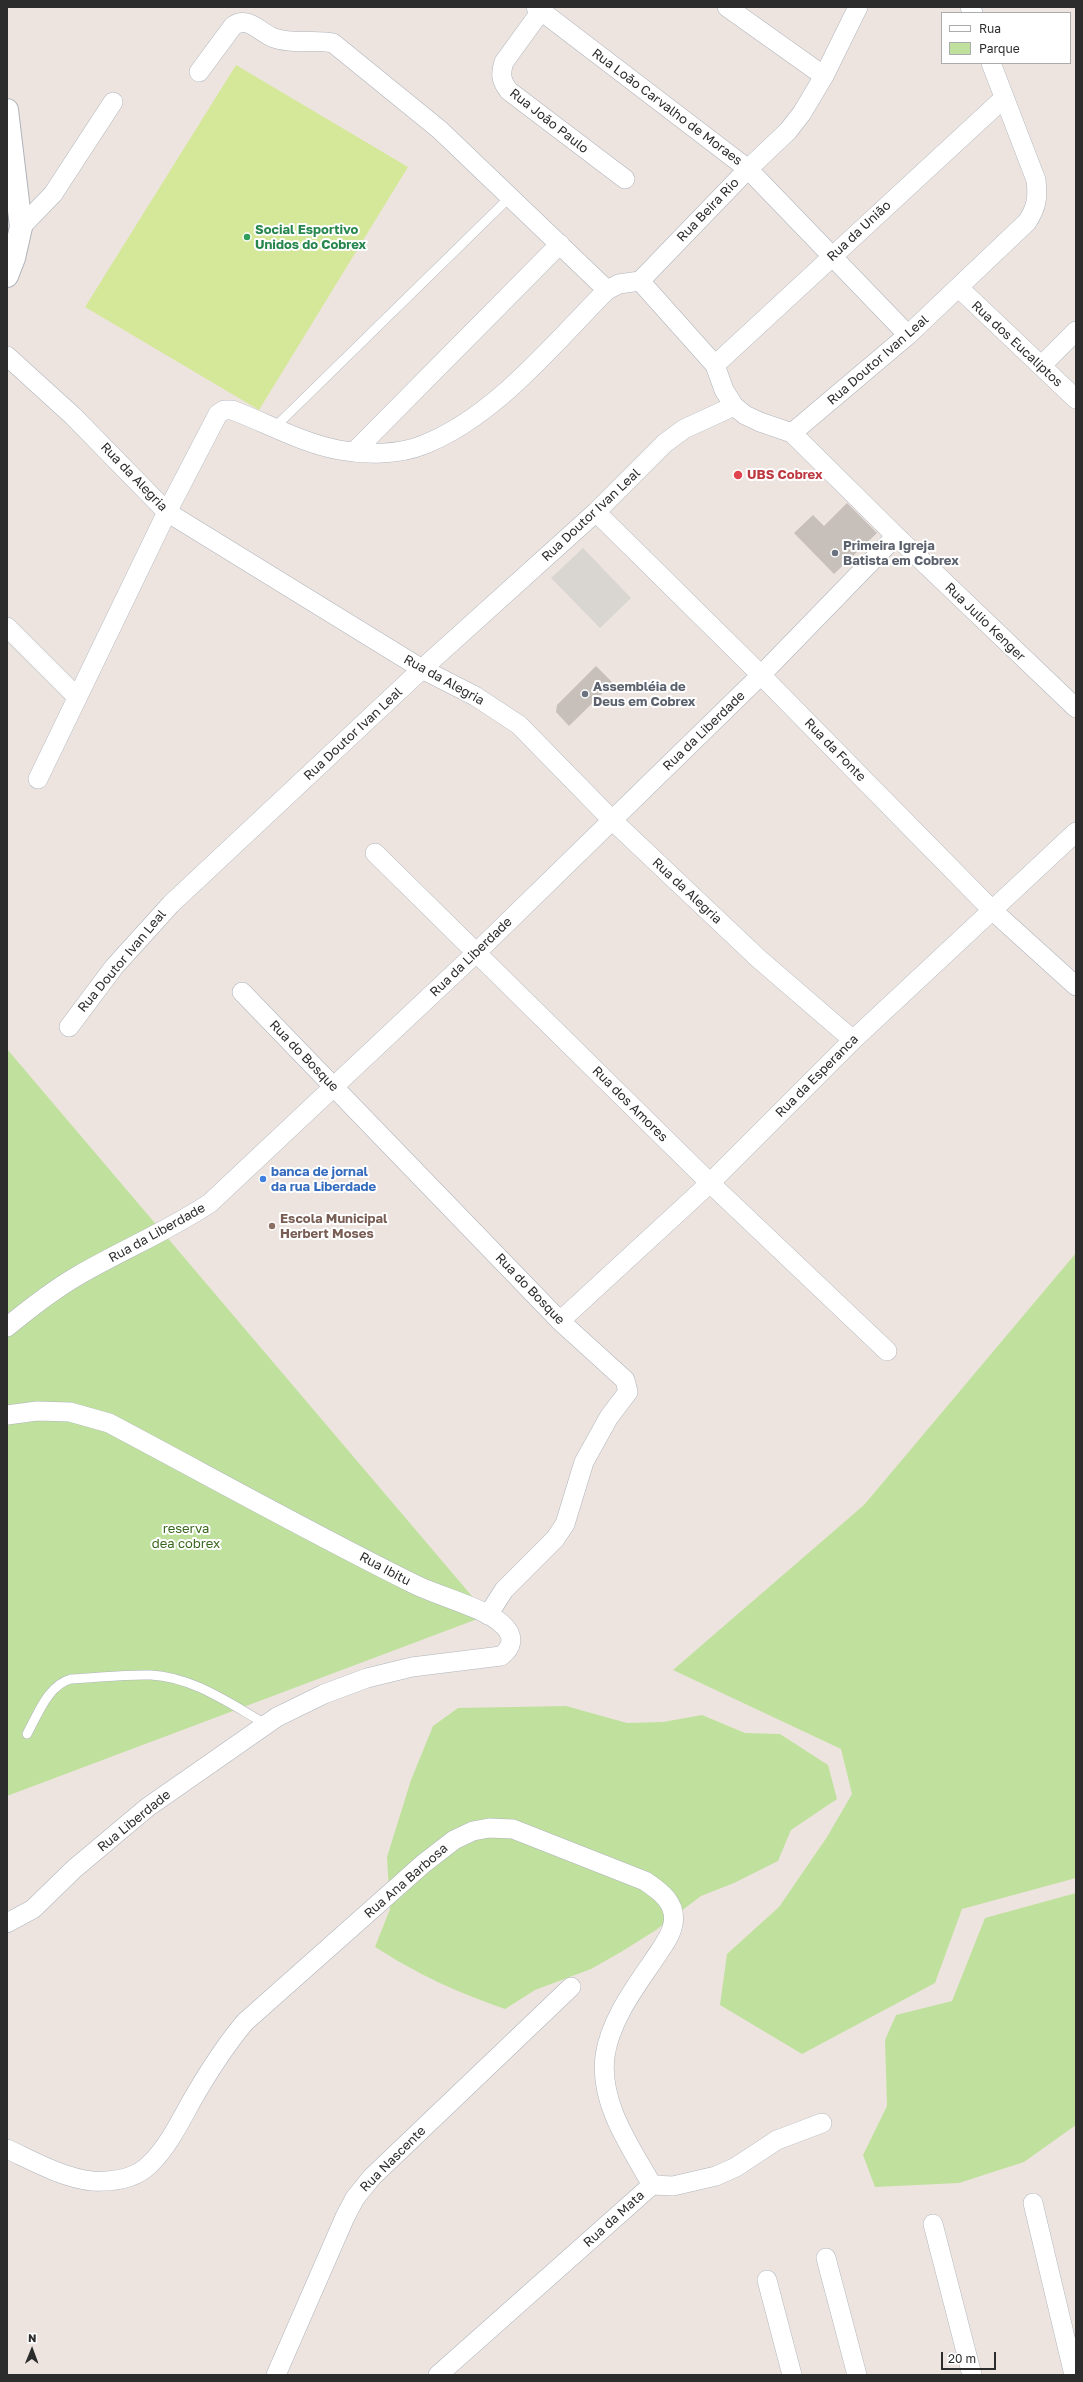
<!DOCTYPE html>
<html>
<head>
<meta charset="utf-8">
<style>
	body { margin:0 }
	#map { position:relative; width:1083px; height:2382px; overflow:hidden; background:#ede4df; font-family:"Golos Text",sans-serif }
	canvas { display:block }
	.frame { position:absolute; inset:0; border:8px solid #2c2c2c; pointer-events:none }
	.legend { position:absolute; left:941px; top:12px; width:130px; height:52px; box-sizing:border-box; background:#fff; border:1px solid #ababab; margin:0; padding:5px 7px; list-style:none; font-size:12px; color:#2c2c2c }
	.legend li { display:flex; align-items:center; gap:8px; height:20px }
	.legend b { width:20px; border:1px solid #ababab }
	.north { position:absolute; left:12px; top:2330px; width:40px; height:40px; -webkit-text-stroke:3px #fff; paint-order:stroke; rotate:1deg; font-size:11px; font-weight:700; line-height:16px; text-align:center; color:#2c2c2c }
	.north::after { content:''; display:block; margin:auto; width:14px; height:18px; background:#2c2c2c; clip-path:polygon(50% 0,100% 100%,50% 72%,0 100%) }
	.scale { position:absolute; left:941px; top:2352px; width:55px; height:18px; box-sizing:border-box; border:2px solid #2c2c2c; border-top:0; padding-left:5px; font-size:12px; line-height:14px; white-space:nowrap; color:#2c2c2c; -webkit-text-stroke:3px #fff; paint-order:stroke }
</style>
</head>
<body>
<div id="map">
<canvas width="1083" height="2382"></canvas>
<div class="frame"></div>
<ul class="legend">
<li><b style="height:5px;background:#fff"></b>Rua</li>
<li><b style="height:11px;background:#c0e19d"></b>Parque</li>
</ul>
<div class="north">N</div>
<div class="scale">20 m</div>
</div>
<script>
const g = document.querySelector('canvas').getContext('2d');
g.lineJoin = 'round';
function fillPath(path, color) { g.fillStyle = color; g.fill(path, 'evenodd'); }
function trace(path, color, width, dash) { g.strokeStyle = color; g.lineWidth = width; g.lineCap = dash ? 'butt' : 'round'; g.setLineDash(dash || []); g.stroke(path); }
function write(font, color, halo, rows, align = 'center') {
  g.font = font + ' "Golos Text",sans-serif'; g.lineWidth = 4; g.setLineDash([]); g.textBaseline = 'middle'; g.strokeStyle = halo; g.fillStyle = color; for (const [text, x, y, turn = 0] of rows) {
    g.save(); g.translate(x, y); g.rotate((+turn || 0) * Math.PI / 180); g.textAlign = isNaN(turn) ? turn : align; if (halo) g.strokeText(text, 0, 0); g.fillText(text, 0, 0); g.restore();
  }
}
fillPath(new Path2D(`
	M7,1049L488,1615L7,1796Z
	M1076,1253V1878L962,1909L935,1983L802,2054L720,2005L727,1954L779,1907L827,1837L852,1794L841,1749L673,1670L864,1505Z
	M566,1706L627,1723L663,1722L702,1715L745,1733L780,1734L828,1765L837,1799L791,1830L778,1861L734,1883L701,1896L656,1930L621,1952L591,1969L535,1990L505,2009C456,1992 419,1975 375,1947L390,1909L387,1857L411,1780L433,1726L458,1708Z
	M1076,1893V2125L1024,2162L959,2183L875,2187L863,2155L887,2106L885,2040L896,2015L952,2001L985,1918Z`), '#c0e19d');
fillPath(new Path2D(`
	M236,65L408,167L259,410L85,307Z`), '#d5e899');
fillPath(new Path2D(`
	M583,548L631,598L600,628L551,578Z`), '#d9d5d1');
fillPath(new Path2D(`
	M847,503L877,533L834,574L794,533L813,515L824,526Z
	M596,666L613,683L569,726L556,712L557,705Z`), '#c6bfba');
const service = new Path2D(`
	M274,428L510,197
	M27,1734C38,1714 48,1685 71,1679C97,1678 124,1674 151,1675C193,1677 230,1704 266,1724`);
const minor = new Path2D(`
	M536,7L748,169L908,335
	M727,7L824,76
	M970,7L973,13
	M541,11L504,62C500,74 501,81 509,91L625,179
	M199,72L233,26C248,15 260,33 274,38C293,45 314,39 333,43L440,130L607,290
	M21,227L53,194L113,102
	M640,281L715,365L724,390L734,406L745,415L760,422L792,433L896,536L1076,708
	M640,281L748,169L788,131L802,113L824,76L858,7
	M959,288L1076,399
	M7,356L73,416L167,512L422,669L475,696L519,725L612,820L759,959L853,1040
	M715,365L1004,98
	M1041,366L1076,331
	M792,433L908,335L1027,222C1037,207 1038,197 1036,180L991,63
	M354,452L560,244
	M596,512L761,675L992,910L1076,986
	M7,627L76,696
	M38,779L167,512L218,414L224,410H232C267,423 301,443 339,450C365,455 398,455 423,445C495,417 553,344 607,290L619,284L640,281
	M375,853L710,1183L887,1351
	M242,992L560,1321L625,1380L628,1392L609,1417L584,1462L565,1524L555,1539L504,1590L488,1615
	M69,1027L114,967L171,904L422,669L596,512L665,443L684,429L734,406
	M560,1321L710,1183L853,1040L1076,832
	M7,1327C30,1308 53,1290 79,1275C122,1250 168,1231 210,1203L476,953L761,675L896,536
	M7,1415L37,1411L70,1412L109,1423C211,1477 311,1533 414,1584C437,1596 487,1608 504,1626C515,1637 512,1648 501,1656L412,1667L367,1678L324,1694L277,1717L148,1807L74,1869L33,1909L7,1923
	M7,2149C33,2161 63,2178 92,2181C112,2182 134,2180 149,2165C167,2148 179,2124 191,2102C207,2074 224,2047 245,2022L423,1864L454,1840L473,1831L489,1828L513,1829L645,1881C660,1891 677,1903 673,1924C671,1937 660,1950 653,1961C634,1989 610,2021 605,2056C599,2103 630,2146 652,2185
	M1033,2203L1074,2375
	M933,2224L972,2375
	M826,2258L857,2375
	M767,2280L792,2375
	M276,2375L345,2217L355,2198L372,2177L571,1987
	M438,2375L652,2185L673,2186L716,2176L736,2167L777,2140L822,2123`);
const tertiary = new Path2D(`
	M7,110L21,227L14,258L7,276`);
trace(service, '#afb4bc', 10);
trace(minor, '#afb4bc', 20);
trace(tertiary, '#afb4bc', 24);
trace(service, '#fff', 9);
trace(minor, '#fff', 19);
trace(tertiary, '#fff', 22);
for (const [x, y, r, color] of [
	[247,237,4,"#2e9e5b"],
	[738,475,5,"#e0444e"],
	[835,553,4,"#6b7280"],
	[585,694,4,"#6b7280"],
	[263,1179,4,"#3f7fe0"],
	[272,1226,4,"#8d6e63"]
]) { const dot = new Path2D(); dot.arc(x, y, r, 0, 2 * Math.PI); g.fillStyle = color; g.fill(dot); trace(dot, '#fff', 1.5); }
write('13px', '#2c2c2c', '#fff', [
	["Rua Loão Carvalho de Moraes",667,107,37],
	["Rua João Paulo",549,121,38],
	["Rua Beira Rio",708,210,-46],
	["Rua da União",859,231,-43],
	["Rua dos Eucaliptos",1017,344,43],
	["Rua Doutor Ivan Leal",878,360,-41],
	["Rua da Alegria",134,477,46],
	["Rua Doutor Ivan Leal",591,515,-43],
	["Rua Julio Kenger",985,622,44],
	["Rua da Alegria",444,680,29],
	["Rua da Liberdade",704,731,-44],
	["Rua Doutor Ivan Leal",353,734,-43],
	["Rua da Fonte",835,750,46],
	["Rua da Alegria",687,891,43],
	["Rua da Liberdade",471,957,-44],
	["Rua Doutor Ivan Leal",122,961,-50],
	["Rua do Bosque",304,1056,46],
	["Rua da Esperanca",817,1076,-45],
	["Rua dos Amores",630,1104,45],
	["Rua da Liberdade",157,1233,-29],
	["Rua do Bosque",530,1289,46],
	["Rua Ibitu",385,1569,28],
	["Rua Liberdade",134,1821,-39],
	["Rua Ana Barbosa",406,1881,-41],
	["Rua Nascente",393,2159,-45],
	["Rua da Mata",614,2219,-42]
]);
write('bold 13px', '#27864d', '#fff', [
	["Social Esportivo",255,230],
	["Unidos do Cobrex",255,245]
], 'left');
write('bold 13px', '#be3a42', '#fff', [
	["UBS Cobrex",747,475]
], 'left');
write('bold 13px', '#5b616d', '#fff', [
	["Primeira Igreja",843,546],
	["Batista em Cobrex",843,561],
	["Assembléia de",593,687],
	["Deus em Cobrex",593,702]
], 'left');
write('bold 13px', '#366cbe', '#fff', [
	["banca de jornal",271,1172],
	["da rua Liberdade",271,1187]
], 'left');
write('bold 13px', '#785e54', '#fff', [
	["Escola Municipal",280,1219],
	["Herbert Moses",280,1234]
], 'left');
write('13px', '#39681d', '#fff', [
	["reserva",186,1529],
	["dea cobrex",186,1544]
]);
</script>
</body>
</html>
